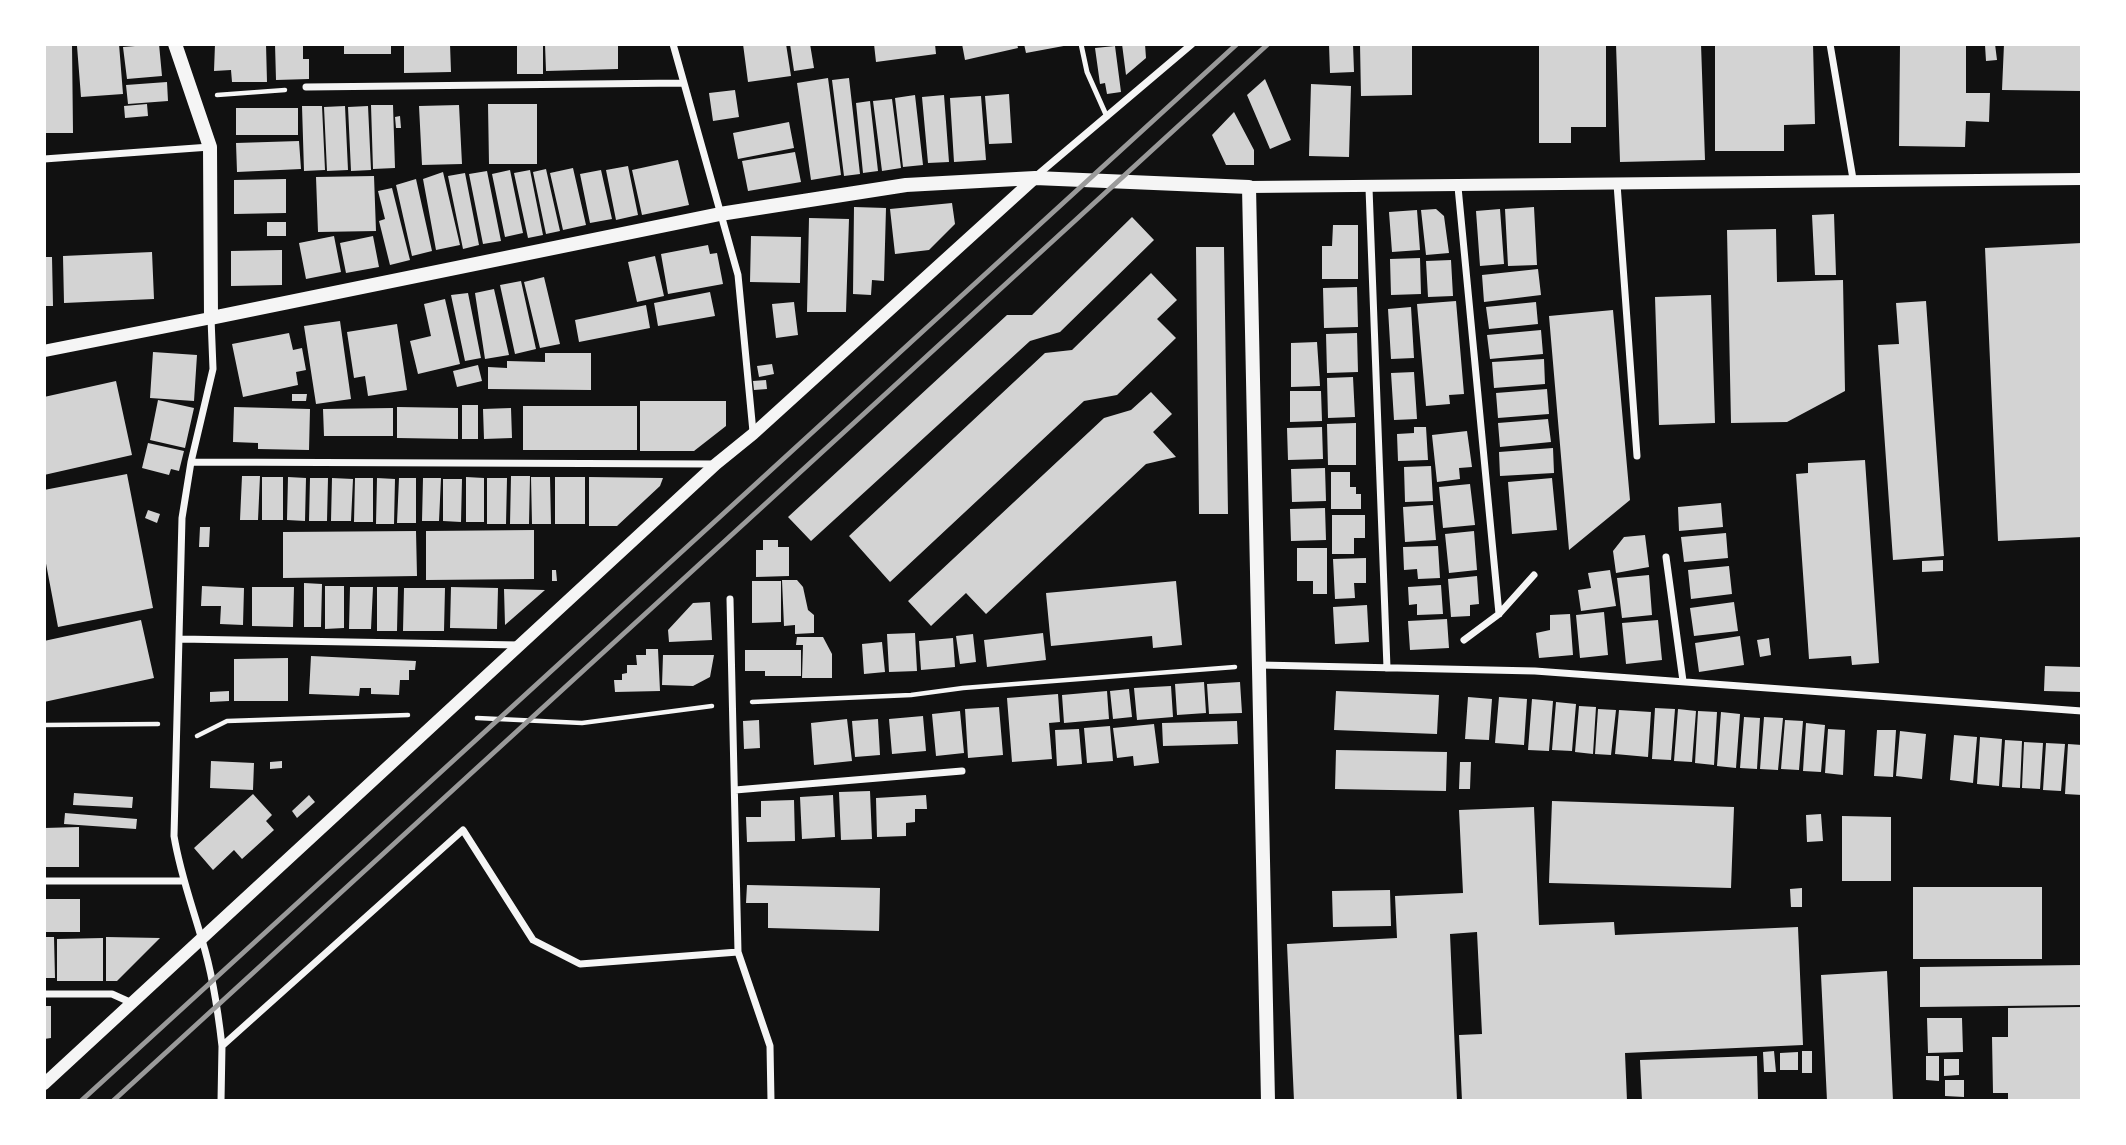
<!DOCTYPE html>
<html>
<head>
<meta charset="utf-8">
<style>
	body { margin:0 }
	#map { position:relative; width:2126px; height:1145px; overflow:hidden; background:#111; font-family:Inter,sans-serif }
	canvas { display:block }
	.frame { position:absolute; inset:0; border:46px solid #fff; pointer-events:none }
</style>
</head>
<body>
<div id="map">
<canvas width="2126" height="1145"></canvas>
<div class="frame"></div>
</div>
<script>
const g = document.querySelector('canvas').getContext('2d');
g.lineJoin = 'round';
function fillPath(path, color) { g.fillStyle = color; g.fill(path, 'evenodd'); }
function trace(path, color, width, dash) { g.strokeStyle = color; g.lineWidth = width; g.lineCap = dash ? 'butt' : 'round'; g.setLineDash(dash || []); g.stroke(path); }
fillPath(new Path2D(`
	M44,44H72L73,133H44Z
	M119,44L123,94L81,97L77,46Z
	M159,44L162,76L127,79L123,47Z
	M215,44H266L267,82H232L231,70L214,71Z
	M275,44H303V59H309V79L276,80Z
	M344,44H391V54H344Z
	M404,44H450L451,72L404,73Z
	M517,44H543V74H517Z
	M545,44H618V69L546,71Z
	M743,44H786L791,76L748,82Z
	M790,44H810L814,68L794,71Z
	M874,44H935L936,54L876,62Z
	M962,44H1017L1018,48L965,60Z
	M1024,44H1069V45L1026,53Z
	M1122,44H1145L1146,58L1126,75Z
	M1329,44H1353L1354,72L1330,73Z
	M1360,44H1412V95L1361,96Z
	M1539,44H1606V127H1571V143H1539Z
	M1616,44H1701L1705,160L1620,162Z
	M1715,44H1813L1815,124L1784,125V151H1715Z
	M1900,44L1966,45V93H1990L1989,122L1966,121L1965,147L1899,146Z
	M1995,44L1997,60L1986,61L1985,45Z
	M2004,44H2082V91L2002,90Z
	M1115,46L1121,92L1107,94L1105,83L1100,84L1095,48Z
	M828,78L841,175L811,180L797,83Z
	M849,78L860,174L844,176L832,80Z
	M1265,79L1291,140L1270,149L1247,95Z
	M167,82L168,101L128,104L126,85Z
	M1311,84L1351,86L1349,157L1309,156Z
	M735,90L739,117L713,121L709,93Z
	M1009,94L1012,143L989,144L985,96Z
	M915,95L923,165L903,167L895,98Z
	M944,95L949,162L928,163L922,97Z
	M981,96L986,160L954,162L950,98Z
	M892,99L901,168L882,171L873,101Z
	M870,101L878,171L863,173L856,103Z
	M147,104L148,116L125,118L124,106Z
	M488,104H537V164H489Z
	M371,105H393L395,168L373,169Z
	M459,105L462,164L422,165L419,106Z
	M302,106H322L325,170L304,171Z
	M345,106L348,170L327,171L324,107Z
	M368,106L371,170L351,171L348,107Z
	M236,108H298V135H236Z
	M1234,112L1254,150V165H1226L1212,135Z
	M400,116L401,128H396L395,117Z
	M789,122L794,148L738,159L733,133Z
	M299,141L301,169L237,172L236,143Z
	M795,152L801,182L748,191L742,161Z
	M678,160L689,205L642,215L632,170Z
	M628,166L638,215L616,220L606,170Z
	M573,168L586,225L563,230L550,173Z
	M546,169L560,231L546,234L533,172Z
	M510,170L523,233L505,237L492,174Z
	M530,170L543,235L528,238L514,173Z
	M601,170L612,219L590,223L580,174Z
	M487,171L501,241L483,244L469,174Z
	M443,172L460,245L436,250L423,179Z
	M465,173L479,245L463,249L448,176Z
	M374,176L376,231L318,232L316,177Z
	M286,179V213L234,214V180Z
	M416,179L432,251L412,256L396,185Z
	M392,188L410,260L390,265L379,221L385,219L378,191Z
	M952,203L955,224L929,250L895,254L890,209Z
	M854,207L886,208L884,281L872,280L871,295L853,294Z
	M1534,207L1537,265L1508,266L1505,209Z
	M1436,209L1444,216L1449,253L1426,255L1421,210Z
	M1500,209L1504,264L1480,266L1476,211Z
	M1417,210L1420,250L1392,252L1389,212Z
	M1834,214L1836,275H1815L1812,215Z
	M1132,217L1154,240L1060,332L1030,341L811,541L788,517L1007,315H1032Z
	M809,218L849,219L846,312H807Z
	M267,222H286V236H267Z
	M1333,225H1358V279H1322V246H1332Z
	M1776,229L1777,282L1843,280L1845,391L1787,422L1731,423L1727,230Z
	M334,236L341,272L306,279L299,243Z
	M373,236L379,267L346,273L340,243Z
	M751,236L801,237L800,283L750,282Z
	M2082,243V537L1998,541L1985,248Z
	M708,245L710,254L717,253L723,284L668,294L661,254Z
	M1196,247H1224L1228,514H1199Z
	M282,250V285L231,286V251Z
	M152,252L154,299L64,303L63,256Z
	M655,256L664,296L637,302L628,262Z
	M44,257H52L53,306H44Z
	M1420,258L1421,294L1391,295L1390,259Z
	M1451,260L1453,296L1428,297L1426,261Z
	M1538,269L1541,295L1484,302L1482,275Z
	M1151,273L1177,300L1157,319L1176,338L1117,395L1084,401L890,582L849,536L1045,353L1072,350Z
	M544,277L560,344L540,348L524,282Z
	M521,281L536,349L515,354L500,285Z
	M1357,287L1358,327L1324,328L1323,288Z
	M494,289L509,355L485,359L475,293Z
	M710,292L715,316L658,326L654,303Z
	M468,293L481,358L465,361L451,295Z
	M1711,295L1715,423L1659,425L1655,297Z
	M445,299L460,364L418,374L410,341L431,336L424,304Z
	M1456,301L1464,394L1449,395L1450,404L1426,406L1417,304Z
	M1926,301L1944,556L1893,560L1878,345L1899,344L1896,303Z
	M794,302L798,335L776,338L772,304Z
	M1536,302L1538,324L1489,329L1486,307Z
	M646,305L650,328L579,342L575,320Z
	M1411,307L1414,358L1391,359L1388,309Z
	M1613,310L1630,500L1569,550L1549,316Z
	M340,321L351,399L316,404L304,326Z
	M397,324L407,390L368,396L365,376L354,378L347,332Z
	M1541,330L1543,354L1490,359L1487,335Z
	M289,333L293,350L302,348L306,370L296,372L298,385L243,397L232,344Z
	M1357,333L1358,372L1327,373L1326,334Z
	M1317,342L1320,386L1291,387V343Z
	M153,352L197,355L194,401L150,398Z
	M545,353H591V390L488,389V367L507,368V361L545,362Z
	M1544,359L1545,384L1494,388L1492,362Z
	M772,364L774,374L759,377L757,366Z
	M478,365L482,381L457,387L453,371Z
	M1414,372L1417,419L1394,420L1391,373Z
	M1353,377L1355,417L1328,418L1327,378Z
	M766,380L767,389L754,390L753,381Z
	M116,381L132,455L44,475V397Z
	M1547,389L1549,414L1498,418L1496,393Z
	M1290,391H1321L1322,421L1290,422Z
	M1151,392L1172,414L1153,432L1176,457L1146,464L986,614L966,593L931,626L908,601L1104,418L1131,410Z
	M292,394H307L306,401H292Z
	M158,400L194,408L185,448L150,440Z
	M640,401H726V426L694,451H640Z
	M462,405H478V439H462Z
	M523,406H637V450H523Z
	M234,407L310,409L309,450L258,449V443L233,442Z
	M397,407L458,408V439L397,438Z
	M393,408V436H324L323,409Z
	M511,408L512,438L484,439L483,409Z
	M1548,419L1551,442L1500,447L1498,423Z
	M1356,423V465H1328L1327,424Z
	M1322,427L1323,459L1288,460L1287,428Z
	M1414,427H1426L1428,460L1398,461L1397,434L1414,433Z
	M1467,431L1472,467L1459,468L1460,479L1437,482L1432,435Z
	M148,443L184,451L179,471L171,469L169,475L142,468Z
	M1553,448L1554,473L1500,476L1499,452Z
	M1865,460L1879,663L1852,665L1851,656L1809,659L1796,474L1808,473V463Z
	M1431,466L1433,501L1405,502L1404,467Z
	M1325,468L1326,501L1292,502L1291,469Z
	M1331,472H1350V487H1356V494H1361V509H1331Z
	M127,474L153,608L58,627L44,553V490Z
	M242,476H260L258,520H240Z
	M511,476H530L529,524H510Z
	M262,477H283V520H262Z
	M288,477L306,478L305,521L287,520Z
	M466,477L484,478V522H466Z
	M531,477H550L551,524H532Z
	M555,477H585V524H555Z
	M589,477L663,478L660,486L617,526H589Z
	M310,478H328L327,521H309Z
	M332,478L353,479L351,521H331Z
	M355,478H373V522H354Z
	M377,478L395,479L394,524H376Z
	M399,478H416V523H397Z
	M423,478H441L439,521H422Z
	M487,478H507L506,524H487Z
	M1552,478L1557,530L1512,534L1508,482Z
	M443,479H462L461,522L443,521Z
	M1470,484L1475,525L1443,528L1439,487Z
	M1721,503L1723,527L1679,531L1678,507Z
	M1433,505L1436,540L1405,542L1403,507Z
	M1325,508L1326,540L1291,541L1290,509Z
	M148,510L160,514L157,523L145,518Z
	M1332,515H1365V538H1354V554H1332Z
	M200,527H210L209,547H199Z
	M534,530V579L426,580V531Z
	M416,531L417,576L283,578V532Z
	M1474,531L1477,570L1449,573L1445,534Z
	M1726,533L1728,558L1684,562L1681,537Z
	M1645,535L1649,567L1616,573L1613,551L1624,537Z
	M763,540H778V547H789V576L756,577V550H763Z
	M1438,546L1440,578L1418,579L1417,569L1404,570L1403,547Z
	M1297,548H1327V594H1313V581H1297Z
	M1366,558V583H1354L1355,598L1335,599L1333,559Z
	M1943,560V571L1922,572V561Z
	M1729,566L1732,594L1691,599L1688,570Z
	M552,570H556L557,581H552Z
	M1610,570L1616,606L1581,611L1578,590L1591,588L1588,573Z
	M1649,575L1652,615L1622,618L1617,578Z
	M1477,576L1479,604L1470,605V616L1451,617L1448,579Z
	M782,580H797L803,587L808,610L814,615V633L795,634V625L784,626Z
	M752,581H781V622L752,623Z
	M1176,581L1182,645L1153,648L1152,636L1051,646L1046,593Z
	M304,583L322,584L321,627H304Z
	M1441,585L1443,614L1417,615V604L1409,605L1408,587Z
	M202,586L244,588L243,625L220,624L221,606H201Z
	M325,586H344V628L325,629Z
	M252,587H294L293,627L252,626Z
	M350,587H373L371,629H349Z
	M377,587H398L397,631H377Z
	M451,587L498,588L497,629L450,628Z
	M404,588H445L444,631H403Z
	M504,589L545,590L505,625Z
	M710,602L712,640L669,642L668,630L693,603Z
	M1734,602L1738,631L1694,636L1690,608Z
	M1367,605L1369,642L1335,644L1333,607Z
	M1604,612L1608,655L1580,658L1576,615Z
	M1570,614L1573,655L1539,658L1536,633L1550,630V615Z
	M1447,619L1449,648L1410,650L1408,621Z
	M141,620L154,678L44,702V641Z
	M1658,620L1662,660L1626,664L1622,623Z
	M915,633L917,671L889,672L887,634Z
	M1043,633L1046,660L987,667L984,640Z
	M973,634L976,662L960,664L956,636Z
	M1740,636L1744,665L1699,672L1695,643Z
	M797,637H823L832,654V678H802L803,645H796Z
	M953,638L955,667L921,670L919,641Z
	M1769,638L1771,655L1760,657L1757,640Z
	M882,642L885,672L864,674L862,644Z
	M646,649H658L660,691L615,692L614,680H622V674L627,673V665H637L636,655H646Z
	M745,650H801V676H765V671H745Z
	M663,655H714L710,677L693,686L662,685Z
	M311,656L416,661L415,670H409V680H400L399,695L371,694V688H360L359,696L309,694Z
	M288,658V701H234V659Z
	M2045,666L2082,667V692L2044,691Z
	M1204,682L1206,713L1177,715L1175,684Z
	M1240,682L1242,713L1209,714L1207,684Z
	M1171,686L1173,717L1137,720L1134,688Z
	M1129,689L1132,717L1113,719L1110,691Z
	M229,691V701L210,702V692Z
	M1107,691L1109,719L1064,723L1062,695Z
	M1336,691L1439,695L1437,734L1334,730Z
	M1058,694L1060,722L1049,723L1052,759L1012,762L1007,698Z
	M1468,697L1492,699L1489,740L1465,739Z
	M1499,697L1527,699L1524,745L1495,743Z
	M1532,699L1553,701L1549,751L1528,750Z
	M1556,702L1576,704L1572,751L1552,750Z
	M1579,706L1596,707L1593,754L1575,752Z
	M999,707L1003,755L968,758L965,709Z
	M1655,708L1675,709L1671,760L1652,759Z
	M1598,709L1616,710L1611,755L1595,754Z
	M1678,709L1696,711L1692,762L1674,761Z
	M1619,710L1651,712L1648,757L1615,754Z
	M960,711L964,753L936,756L932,714Z
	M1698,711L1717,712L1714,765L1695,763Z
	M1721,712L1740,714L1736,768L1717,766Z
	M923,716L926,751L892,754L889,719Z
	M1744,717L1760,718L1757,769L1740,768Z
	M1764,717L1783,718L1778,770L1760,769Z
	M847,719L852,761L814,765L811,723Z
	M878,719L880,755L855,757L852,721Z
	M759,720L760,748L744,749L743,721Z
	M1785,720L1803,721L1799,770L1781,769Z
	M1237,721L1238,744L1163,746L1162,723Z
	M1806,723L1825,725L1821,772L1803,771Z
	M1154,724L1159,763L1134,766L1133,756L1117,758L1113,728Z
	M1110,726L1113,761L1087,763L1084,728Z
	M1079,729L1082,764L1057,766L1055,730Z
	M1828,729L1845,730L1843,775L1825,773Z
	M1877,730H1896L1893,777L1874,776Z
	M1900,731L1926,734L1922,779L1896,776Z
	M1954,735L1977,737L1973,783L1950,780Z
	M1980,737L2002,739L1999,786L1977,784Z
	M2005,740L2022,741L2020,788L2002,787Z
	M2024,742L2043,743L2040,789L2022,788Z
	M2046,743L2065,744L2061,791L2043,790Z
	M2068,744L2082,745V795L2065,794Z
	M1336,750L1447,752L1446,791L1335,789Z
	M211,761L254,763L253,790L210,788Z
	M282,761V768L270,769V762Z
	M1460,762H1471L1470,789H1459Z
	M870,791L872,839L841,840L839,792Z
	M74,793L133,797L132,808L73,805Z
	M253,794L272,815L266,821L274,830L242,859L234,850L213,870L194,848Z
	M309,795L315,802L297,818L292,811Z
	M833,795L835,837L802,839L800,797Z
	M926,795L927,809H915V822L906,823V836L877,837L876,798Z
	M794,800L795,841L747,842L746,817H761V801Z
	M1552,801L1734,807L1731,888L1549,883Z
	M1534,807L1539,925L1614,922L1615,935L1798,927L1803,1045L1625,1053L1627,1101H1462L1459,1035L1482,1034L1477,932L1450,934L1457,1101H1294L1287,944L1397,938L1395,896L1463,893L1459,810Z
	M65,813L137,819L136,829L64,824Z
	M1821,814L1823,841L1807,842L1806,815Z
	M1842,816L1891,817V881H1842Z
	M79,827V867H44V828Z
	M747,885L880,888L879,931L768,928V903H746Z
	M1913,887H2042V959H1913Z
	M1802,888V907H1791L1790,889Z
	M1390,890L1391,926L1333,927L1332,891Z
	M44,899H80V932H44Z
	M44,937H54L55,978H44Z
	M106,937L160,938L117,981H106Z
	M103,938V981H57V939Z
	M2082,965V1005L1920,1007V967Z
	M1887,971L1893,1101H1827L1821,975Z
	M44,1006H51V1038L44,1039Z
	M2082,1007V1101H2008V1093H1993L1992,1037H2008V1008Z
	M1927,1018H1962L1963,1052L1928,1053Z
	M1774,1051L1776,1072H1764L1763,1052Z
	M1802,1051H1812V1073H1802Z
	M1798,1052V1070H1780V1053Z
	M1757,1056L1758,1101H1642L1640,1060Z
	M1926,1056H1939V1081L1926,1080Z
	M1944,1059H1959V1075L1944,1076Z
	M1945,1080H1964V1097L1945,1096Z`), '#d3d3d3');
trace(new Path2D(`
	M217,95L285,90
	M752,702L911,695L963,688L1235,667
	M477,718L582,723L712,706
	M44,725L158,724
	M197,736L227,721L408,715`), '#f5f5f5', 4.5);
trace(new Path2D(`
	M1081,44L1087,72L1107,117`), '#f5f5f5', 5);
trace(new Path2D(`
	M673,44L738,275L753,432
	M1830,44L1853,179
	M306,87L683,83
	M44,159L210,147
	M1035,177L1192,44
	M1617,184L1637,456
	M1458,187L1499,614
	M1369,188L1387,668
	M211,318L213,369L191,462L182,518L174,836C180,873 192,905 202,940C213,975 218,1011 222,1046
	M191,462L715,464
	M1666,557L1683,681
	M730,599L738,952
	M180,639L519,645
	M1464,640L1499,614L1534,575
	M1260,665L1535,671L2082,711
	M735,790L962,771
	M44,881H181
	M44,994H112L132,1003
	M221,1101L222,1046L463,830L533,940L580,964L738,952L770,1046L771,1101`), '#f5f5f5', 7);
trace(new Path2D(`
	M1249,187L2082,179
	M44,351L211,318
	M44,1084L716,464L753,434L1035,178`), '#f5f5f5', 12);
trace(new Path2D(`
	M175,44L210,147L211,318L720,214L906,185L1035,178L1249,187L1268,1101`), '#f5f5f5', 14);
trace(new Path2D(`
	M81,1101L1237,44
	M113,1101L1268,44`), '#9a9a9a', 5);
</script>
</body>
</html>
